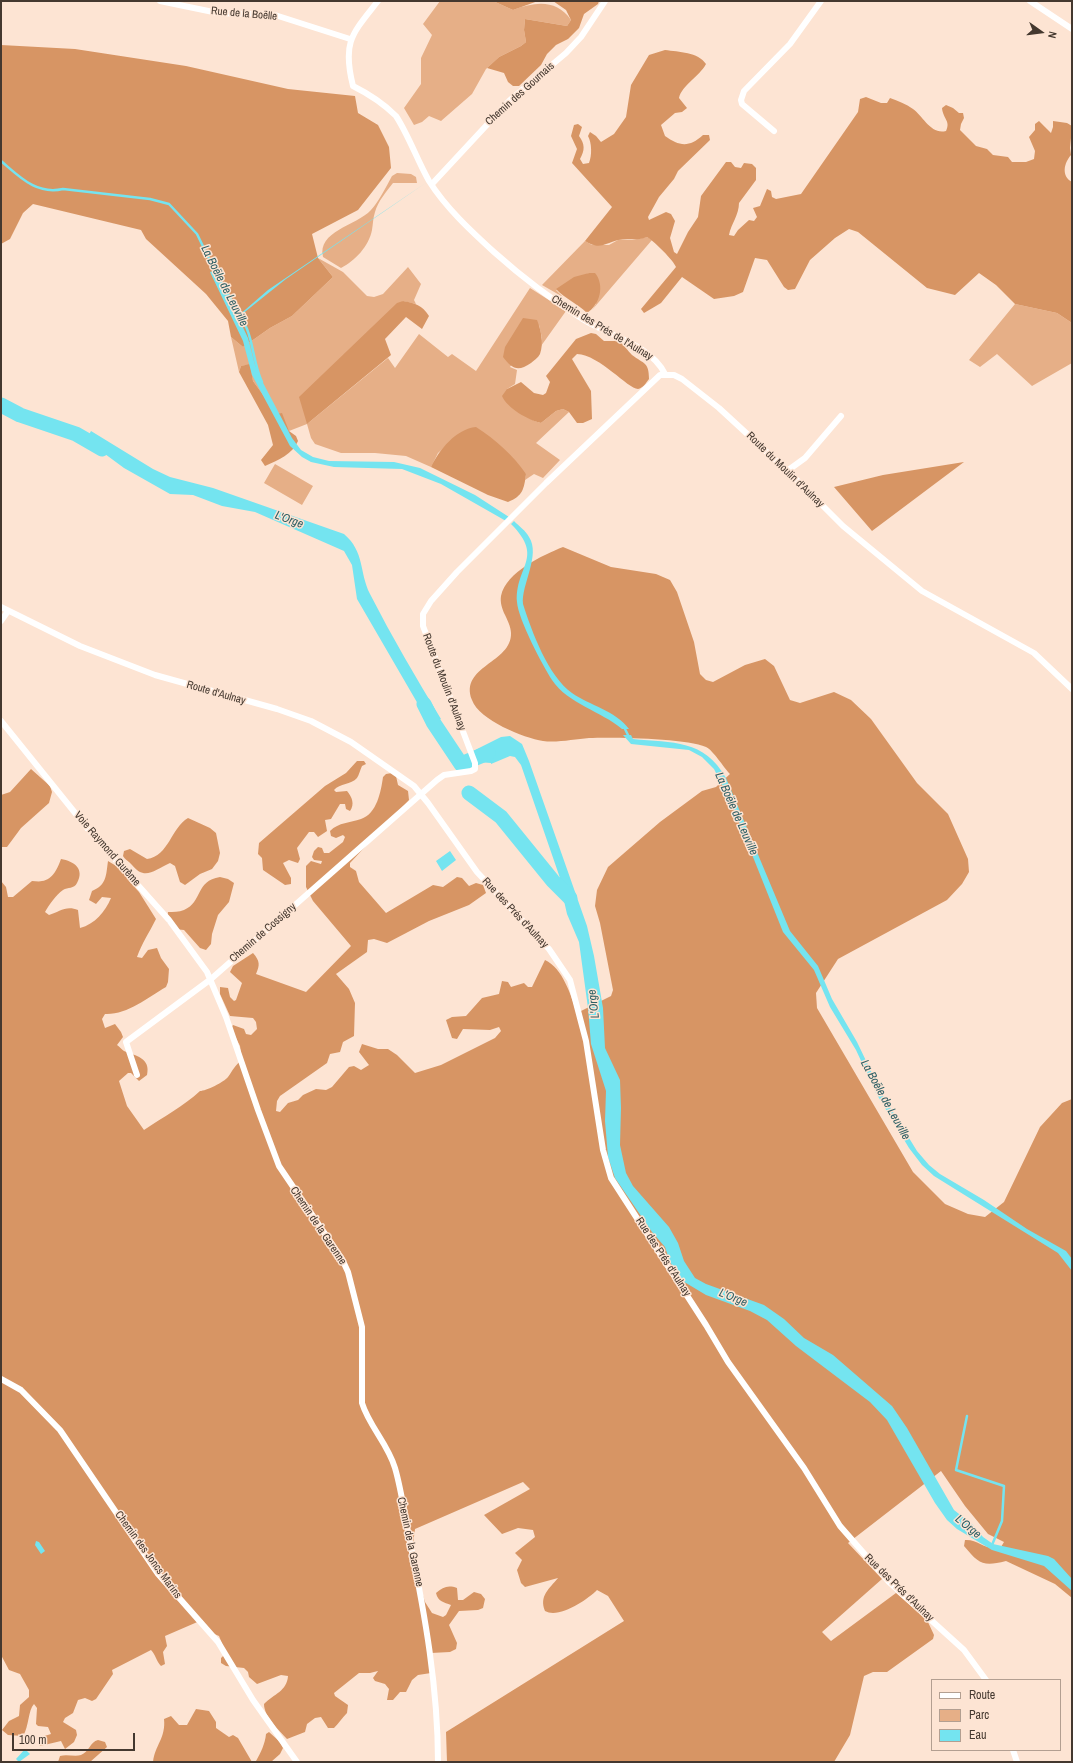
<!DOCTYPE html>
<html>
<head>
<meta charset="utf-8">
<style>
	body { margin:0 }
	#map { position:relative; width:1073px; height:1763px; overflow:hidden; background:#fde4d3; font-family:"Archivo Narrow",sans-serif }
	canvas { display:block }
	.frame { position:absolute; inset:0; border:2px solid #44382f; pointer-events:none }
	.legend { position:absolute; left:931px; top:1679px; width:130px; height:72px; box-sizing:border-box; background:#fde4d3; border:1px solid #b39f91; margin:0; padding:5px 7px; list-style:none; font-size:12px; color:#44382f }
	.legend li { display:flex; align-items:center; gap:8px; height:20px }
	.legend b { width:20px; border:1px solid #b39f91 }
	.north { position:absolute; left:1021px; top:12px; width:40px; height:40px; -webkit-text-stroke:3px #fde4d3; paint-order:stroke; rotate:104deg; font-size:11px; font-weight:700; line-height:16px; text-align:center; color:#44382f }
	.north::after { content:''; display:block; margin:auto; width:14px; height:18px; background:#44382f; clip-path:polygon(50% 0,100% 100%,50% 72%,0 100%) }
	.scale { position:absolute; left:12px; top:1733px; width:123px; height:18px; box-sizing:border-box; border:2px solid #44382f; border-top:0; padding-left:5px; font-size:12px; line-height:14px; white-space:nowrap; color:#44382f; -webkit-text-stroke:3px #fde4d3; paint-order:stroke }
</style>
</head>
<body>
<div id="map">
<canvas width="1073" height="1763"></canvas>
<div class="frame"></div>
<ul class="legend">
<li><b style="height:5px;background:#fff"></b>Route</li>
<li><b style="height:11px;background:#e6af87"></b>Parc</li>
<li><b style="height:11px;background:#74e4f0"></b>Eau</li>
</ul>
<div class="north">N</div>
<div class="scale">100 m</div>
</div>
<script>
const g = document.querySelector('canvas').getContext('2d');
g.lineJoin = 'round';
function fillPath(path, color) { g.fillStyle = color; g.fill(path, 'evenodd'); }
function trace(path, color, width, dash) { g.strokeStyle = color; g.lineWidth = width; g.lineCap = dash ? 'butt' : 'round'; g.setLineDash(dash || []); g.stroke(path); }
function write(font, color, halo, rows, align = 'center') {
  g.font = font + ' "Archivo Narrow",sans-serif'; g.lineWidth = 3; g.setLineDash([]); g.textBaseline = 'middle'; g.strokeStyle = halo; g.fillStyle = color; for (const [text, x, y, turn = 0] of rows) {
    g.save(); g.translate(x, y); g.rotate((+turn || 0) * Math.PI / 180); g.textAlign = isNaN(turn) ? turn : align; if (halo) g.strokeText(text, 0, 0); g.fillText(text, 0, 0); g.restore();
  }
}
fillPath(new Path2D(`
	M440,1H493L513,10C537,1 557,0 571,20L567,26L525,19L524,30L526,42L521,46L499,57L486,69L472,94L441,121L429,116L422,122L414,125L404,108L421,84V58L432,35L423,24Z
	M397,173L411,174L416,177L417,183H393C387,191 378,201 375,212C373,218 373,224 372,230C369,246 355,261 341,268L323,257C317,231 356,226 371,210C379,201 386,187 392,176Z
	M647,237L652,240L592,310L596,304L589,273L556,290L563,297L542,285L585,241L592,245H609L618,240H632Z
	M318,258L343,272L367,296L374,297L383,294L408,267L421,284L414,300L416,304L403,301L307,424L388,358L395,368L419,334L448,357L452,354L476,371L530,288L566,311L541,346L542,338L539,325L510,367L517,370L515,384L507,389C516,403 523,419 541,423L556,411L563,409L569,412L536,443L560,460L543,478L534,474L525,480L526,474L447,445L438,453L431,467L406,456L375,453H341L315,444L311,438L307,424L289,431L253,381L249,365L241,366L239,372L231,337L243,347L270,328L292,316L333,277Z
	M1015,304L1057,313L1072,323V363L1032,386L997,354L980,367L969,360Z
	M275,464L313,486L302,505L264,483Z`), '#e6af87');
fillPath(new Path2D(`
	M493,1H538L513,10Z
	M553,1H599L598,4L584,14L579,28L568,39L556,45L547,54L541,65L519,86H513L508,82L504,73L487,68L499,57L521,46L526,42L524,30L525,19L567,26L571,20L566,10Z
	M1,45L75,49L186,66L288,89L355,96L358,113L378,125L389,147L391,168L358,210L312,234L318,258L333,277L292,316L270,328L243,347L231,337L228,321L206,294L146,239L141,230L33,204L23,213L10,239L1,244Z
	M665,50C679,52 698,52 706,64C699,77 682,85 679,98L687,108L682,112L675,113L661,125L665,136C679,146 689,148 703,135H709L710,140L678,171L674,179L659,197L648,217L649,220L666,212L671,214L675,221L670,238L674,252L677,254L688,232L698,217L701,196L726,162H731L735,167L741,168L744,163L752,164L756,168V180L739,203C739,215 731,224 729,235L734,236L738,230L749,220L754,221L757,217L753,208L760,206L767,189L771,191L772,197L776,199L801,194L858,112L860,99L866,97L881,103H887L890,98C898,101 906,104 913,109C923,116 931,135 946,131C951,121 943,119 942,108L946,105L953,108L959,113H963L964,118L961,124L960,130L976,146L987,149L993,155L1008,157L1012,162H1026L1034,159L1035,151L1029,137L1035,130V124L1039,121L1051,133L1053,127V121L1067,123L1072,126V128L1070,148L1071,155C1064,163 1061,176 1072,182V323L1057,313L1015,304L996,285L979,273L955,295L927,288L858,232L849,229L835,238L810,260L795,289L788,290L784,287L767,260L755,258L743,292L734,296L714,299L682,277L661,303L644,313L641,309L676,267C674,261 654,241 647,237C637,241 627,238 618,240C603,244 600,250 585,241L612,207L572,163L577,149L571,136L574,125L578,124L582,127L579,136C585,144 585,150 580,159L583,164L589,163C592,156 592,143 588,136L590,132L596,136L601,142L614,134L626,117L631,85L649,55Z
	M589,273H595C605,285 600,305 587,313C577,303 565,299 556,289L574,277Z
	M403,301C415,303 422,305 429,316L422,329L406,317L385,339L391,355L307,424L299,397L397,303Z
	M523,318L537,320C541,330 544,343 540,354C538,358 534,360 531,363C518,372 512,369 503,357L505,347Z
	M591,333L596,334L604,341H619C624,345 628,351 632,355C644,364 649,362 649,379C646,383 643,388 638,389C628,389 600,355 577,354L572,359L591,391L592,419L583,423H577L569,412L563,409L556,411L541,423C528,420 507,408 502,396L507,389L521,382L534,393L543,395L546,393L550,382L546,376L576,339Z
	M250,364L253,381L277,414L282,413L289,431L296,436L298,441C293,454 278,460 265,466L261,460L273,445L268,425L239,372L241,366Z
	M476,427C495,439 513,455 526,474C524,489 523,496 508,502L488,495L431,467C439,450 456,429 476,427Z
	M964,462L872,531L834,487L883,475Z
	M563,547L611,567L656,574L670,580L677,592L694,642L700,674L706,680L713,682L745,665L765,659L774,666L790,700L800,703L834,692L851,700L871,719L917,783L948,814L968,859L969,872L962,884L947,900L838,959L816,993L817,1008L913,1172L945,1204L968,1214L985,1217L1004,1202L1040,1127L1062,1103L1072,1099V1598L1055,1584L1006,1561C983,1567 979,1564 964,1546L965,1540C979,1539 984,1551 1001,1547L1004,1542L988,1534L965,1506L941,1471L848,1543L882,1579L822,1632L831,1641L896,1593L927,1620L934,1635L933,1639L887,1672H873L864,1676L850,1735L834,1762H447L446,1732L624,1621L608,1596L597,1590C587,1600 559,1619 545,1611C539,1596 549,1589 558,1578L525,1587L521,1583L517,1570L522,1560L515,1553L535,1537L533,1530L518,1528L502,1534L484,1515L530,1489L523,1482L415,1529L411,1559L425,1602L432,1613L443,1617L446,1615L451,1605C444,1602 438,1602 436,1593C443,1587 448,1585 457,1588L458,1600H463L474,1592L481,1594L485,1599L483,1608L478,1610L459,1611L449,1625L457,1643L456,1649L450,1652L431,1653V1673L418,1675L412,1680L406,1692H400L393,1700H387L389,1689L385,1684L375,1681L373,1678L378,1671L370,1673H359L334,1693L335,1696L348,1705L347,1713C342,1718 339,1723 334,1728H328L321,1717L315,1718L307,1724L305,1732L287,1739C279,1730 264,1717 264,1704C274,1694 287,1691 288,1676L281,1675L257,1684L249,1677L248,1672L244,1668L226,1666L221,1663V1658L226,1653L219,1636L212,1633L202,1620L165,1636L167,1646L163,1652L165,1664L161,1666C156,1661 156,1655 151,1650L112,1670L113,1674L96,1699L92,1701L85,1698L78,1700L73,1713L65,1718L63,1722L76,1730L77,1735L74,1742L65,1749L61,1741L40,1746L38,1738L51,1734L48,1727L38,1726L36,1724L37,1708L34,1704C28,1710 29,1727 23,1736L8,1735L2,1730L9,1721L19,1716L20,1705L29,1697V1690L20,1674L9,1670L1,1655V881L6,887L8,897H13L32,881C35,881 39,882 42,881C53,880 58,867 61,859C74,861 85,869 77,883C74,889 68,887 63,890C56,895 49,905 45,912L49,915C59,912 66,905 78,910L80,928C95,924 105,912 111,898L102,897L96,904L89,900L92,891C107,885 106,875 108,861L126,872L129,881L139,892L156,919C149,933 142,943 137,957L142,958L148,950L157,948L161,958L169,969L168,982L166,987C147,998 127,1015 105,1014L102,1019L105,1028L115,1024L121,1032L123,1037L117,1045C119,1046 122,1050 124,1051C136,1056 151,1058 147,1075L139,1081L131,1073H128L119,1081L127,1106L144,1130C163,1117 184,1106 200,1091C206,1091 224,1082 228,1077C233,1070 235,1065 242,1060L240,1046L231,1028L233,1025L244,1029L246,1034L251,1035L257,1029L256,1022L253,1018L230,1016L220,994V987L228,988L230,997L234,1001L236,1000L242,983L230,972L233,966L253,953C260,961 260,965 256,974L306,992L351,946L313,901L306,887V866L311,861L321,864L322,861L314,860L312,857L314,851L318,847L322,848L324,853H329L343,842L345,837L343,835L336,838L331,836L330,831C339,822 350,823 361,819C377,814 381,791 383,777L386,774L392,773L396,776L398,785L408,791L409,800L350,863V867L356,871L359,882L386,913L433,885L443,887L457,877L462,878L469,886L476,883L483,885L486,893L469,905L429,921L387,943L374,939L368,940L367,952L336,974L349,989L355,1003L354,1036L343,1042L340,1052L330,1054L327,1063L280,1096L277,1101L276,1111L280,1112L288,1103L298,1100L303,1095L316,1089L326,1090L332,1087L349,1067L354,1066L361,1070L369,1065L359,1052L362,1044L378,1049H388L397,1055L415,1073L441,1065L495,1038L501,1031L499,1027L490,1030L463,1029L457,1039L452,1038L446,1020L452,1017L466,1016L482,998L499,994L502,981L508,982L511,987L524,983L528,987H532L545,960C563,968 571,996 577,1013L611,996L613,990L600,923L595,906L597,890L608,867L660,822L702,791L716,787L730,774C724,768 713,750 706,747C686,738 612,737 589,738C575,739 557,743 543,741C524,738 479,720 472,700C459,666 512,663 511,633C511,627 507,619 504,613C502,608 500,602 501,596C506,572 543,555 563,547Z
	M357,761H364L366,764L362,766C360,770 359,775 357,778C351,785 340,783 334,790L336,792L347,791C352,797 355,804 350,811L346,809L345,804H340L331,819L325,820L327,831L318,837L314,832H309L297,848L300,859L298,863L289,860L283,863L291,878V884L285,885L263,870L262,858L258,854L259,843L325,786L346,773Z
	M31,769L50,786L52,792L49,803L21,828L7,847H2L1,850V795L10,792Z
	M188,818L210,828L216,833L220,853L218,861L212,869L200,874L185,885L180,882L175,866L170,863C154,870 145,881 132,865C129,861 125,860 123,856L124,851L130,849L147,859C169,856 171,828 188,818Z
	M220,877L228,879L234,883L229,902L218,915L212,934L211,944L206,950L200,948L184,930L174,929L167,922L168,912C173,912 179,912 184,910C203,902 195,881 220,877Z
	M196,1709L209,1711L216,1722V1728L229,1737L233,1735L238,1738L252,1762H153C155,1745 166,1738 164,1719L171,1716L179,1725H187Z
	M269,1732L280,1742L283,1748L280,1754L271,1762H253L256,1761C261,1752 265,1744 266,1734Z
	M98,1740L105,1742L107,1747L90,1762H58L60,1756C67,1754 75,1757 81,1755C89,1752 90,1742 98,1740Z`), '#d79564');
fillPath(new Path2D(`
	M427,182L286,279L241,315L239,319L248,338L255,365L260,377L292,438L301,450L313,457L329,461L394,462L420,468L475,495L509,517L506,521L441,484L402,469L334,467L311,462L302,457L290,446L252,375L243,341L210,272L214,271L217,273L238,316L268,290Z
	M91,431L153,469L170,477L213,488L344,534C365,552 359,572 370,594C392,637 416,678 441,719L429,723L357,599L352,565L344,551L255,512L222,506L193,495L170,494L124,468L86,440Z
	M514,521C519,526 526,531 529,537C541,555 521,585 523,604C532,632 548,676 572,693C589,705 616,711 629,729H622C601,711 568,704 552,680C543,666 518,619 517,602C515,566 545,558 511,524Z
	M623,735H631L633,739C673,743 704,739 726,778L790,931L818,966L832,999L857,1042L882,1094L917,1151L929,1165L940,1174L984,1200L1027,1229L1066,1251L1072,1259V1271L1058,1253L934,1176L922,1165L909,1148L876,1093L856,1050L830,1007L814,970L783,932L733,807L714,769L702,757L689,750L631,744Z
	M510,736L522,744L529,761L587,926L594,956L603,1008L605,1048L620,1080L621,1108L620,1145L626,1173L633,1186L669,1227L678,1243L684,1261L695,1278L706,1284L764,1305L784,1319L804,1338L833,1355L892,1406L907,1428L954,1510L973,1525L983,1537L993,1544L1048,1556L1054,1559L1072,1579V1591L1044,1566L992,1550L957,1529L947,1520L935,1503L887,1420L870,1402L796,1346L767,1320L750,1311L706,1295L681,1280L670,1262L665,1247L652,1232L615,1178L608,1157L605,1121L606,1091L591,1044L588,1008L579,942L567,914L562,892L560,878L521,765L515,757L510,756L491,764V763L477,762L473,751L501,737Z
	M450,851L456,860L442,871L436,861Z
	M36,1541L39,1542L45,1551L41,1554L35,1545Z
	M25,1749L30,1754L19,1762L16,1759Z`), '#74e4f0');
trace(new Path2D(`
	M1,161C20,177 36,195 63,189L150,199L169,204L197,234L216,273
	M219,277C227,294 239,311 247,329C254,347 254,365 262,382
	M624,727L629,737
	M967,1416L956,1470L1004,1486L1002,1521L992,1545`), '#74e4f0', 2.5);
trace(new Path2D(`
	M1,405L20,415L76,434L102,449
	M424,704L433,722L461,764L488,753
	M469,793L501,817L553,881L570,898`), '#74e4f0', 15);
trace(new Path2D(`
	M160,1L218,13L275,15L350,39
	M378,1C352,34 342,42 353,86C369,94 383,103 396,116C409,136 417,160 429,181C446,208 471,231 494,252C522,277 552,300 584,320C610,336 651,345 665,374
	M1030,1L1072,29
	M774,131L742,104L741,100L744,91L790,44L821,1
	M432,184L510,100L566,53L581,37L605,1
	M787,471L805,458L841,416
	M1,607L80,646L155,675L277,709L311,721L351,742L414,786L428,803L477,872L549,949L570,980L586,1041L603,1150L611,1178L706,1325L728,1362L804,1468L840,1526L889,1582L964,1650L986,1680
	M1,621L8,611
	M1,721L88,829L169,920L207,972L226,1017L258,1110L279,1166L342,1259L348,1272L362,1327V1403C369,1426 388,1444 395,1468C402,1492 405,1518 410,1542C425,1615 438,1688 438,1762
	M137,1075L126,1042L211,979L437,780L444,775L471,771L475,769V763L423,626V614L431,601L457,572L546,483L660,375H674L682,379L719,408L795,478L843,526L922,591L1034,653L1072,689
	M1,1379L21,1390L60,1430L158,1574L218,1642L253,1700L297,1762
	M1013,1750L1017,1762`), '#fff', 6);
write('11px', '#44382f', '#fde4d3', [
	["Rue de la Boëlle",244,14,5],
	["Chemin des Gournais",520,94,-42],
	["Chemin des Prés de l'Aulnay",602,328,31],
	["Route du Moulin d'Aulnay",785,470,44],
	["Route du Moulin d'Aulnay",444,682,69],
	["Route d'Aulnay",216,693,16],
	["Voie Raymond Gurême",107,849,49],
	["Rue des Prés d'Aulnay",515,913,47],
	["Chemin de Cossigny",263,933,-41],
	["Chemin de la Garenne",318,1226,56],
	["Rue des Prés d'Aulnay",663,1257,57],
	["Chemin de la Garenne",410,1542,78],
	["Chemin des Joncs Marins",148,1555,54],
	["Rue des Prés d'Aulnay",899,1588,44]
]);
write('italic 12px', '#2f6065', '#fde4d3', [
	["La Boële de Leuville",224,286,63],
	["L'Orge",289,520,20],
	["La Boële de Leuville",736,814,66],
	["L'Orge",594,1004,-97],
	["La Boële de Leuville",885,1100,61],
	["L'Orge",733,1298,22],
	["L'Orge",968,1527,39]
]);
</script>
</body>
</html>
